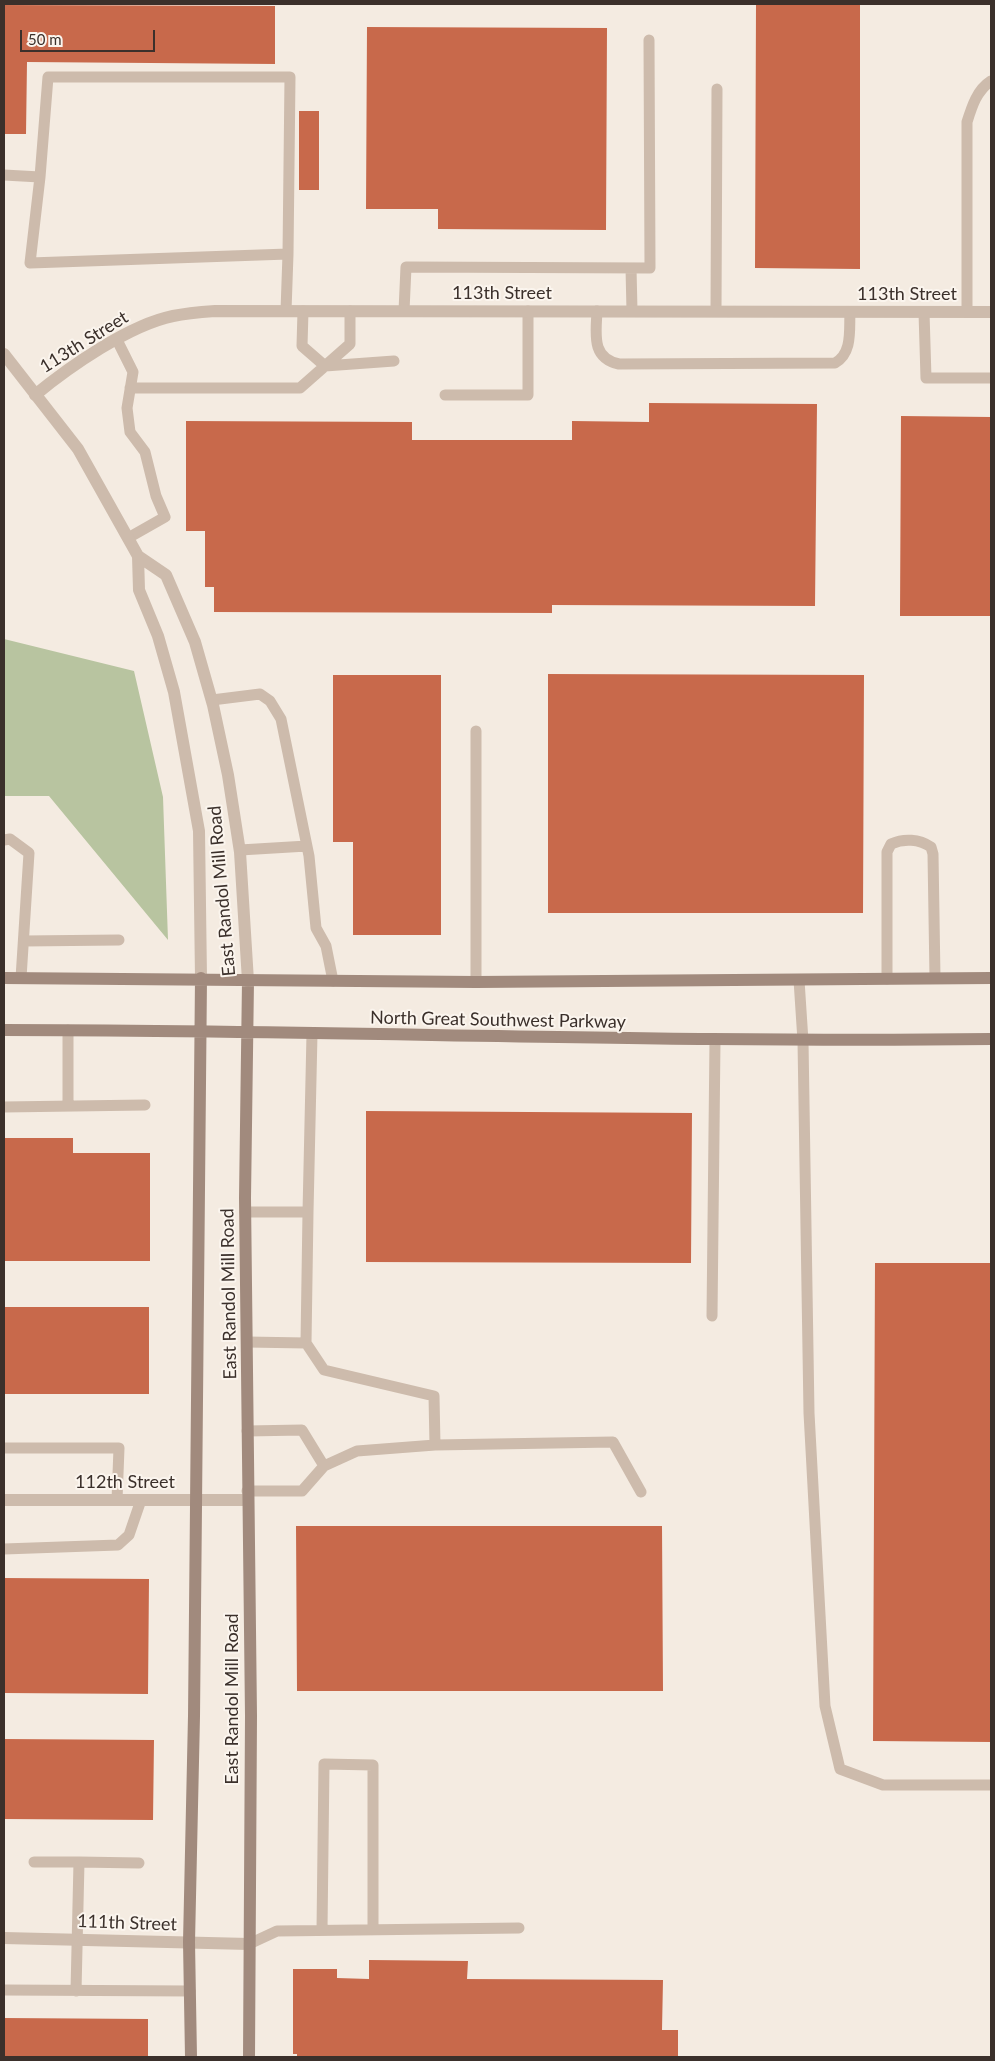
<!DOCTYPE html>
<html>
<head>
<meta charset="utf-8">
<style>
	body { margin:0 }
	#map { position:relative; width:995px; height:2061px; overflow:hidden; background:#f4ebe1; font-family:Lato,sans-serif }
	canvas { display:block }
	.frame { position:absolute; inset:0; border:5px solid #3b302b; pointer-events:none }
	.scale { position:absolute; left:20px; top:30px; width:135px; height:22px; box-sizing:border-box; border:2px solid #3b302b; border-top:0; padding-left:6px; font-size:15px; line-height:18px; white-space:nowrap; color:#3b302b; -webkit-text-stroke:4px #fbf5ee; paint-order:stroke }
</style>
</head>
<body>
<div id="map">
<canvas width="995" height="2061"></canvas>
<div class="frame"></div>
<div class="scale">50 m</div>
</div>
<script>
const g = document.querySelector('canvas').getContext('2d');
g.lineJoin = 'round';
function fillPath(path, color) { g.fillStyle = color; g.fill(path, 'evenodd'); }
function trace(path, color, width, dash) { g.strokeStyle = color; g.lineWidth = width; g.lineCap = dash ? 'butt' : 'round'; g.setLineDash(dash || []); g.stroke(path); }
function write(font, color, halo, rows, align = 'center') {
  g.font = font + ' Lato,sans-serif'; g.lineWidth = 4; g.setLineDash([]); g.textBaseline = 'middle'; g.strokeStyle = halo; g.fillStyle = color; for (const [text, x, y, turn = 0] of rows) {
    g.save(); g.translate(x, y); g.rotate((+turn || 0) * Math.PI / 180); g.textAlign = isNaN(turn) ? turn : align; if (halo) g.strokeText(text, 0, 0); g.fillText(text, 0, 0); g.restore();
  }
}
fillPath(new Path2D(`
	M4,639L134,671L163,797L168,940L49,796H4Z`), '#b8c4a0');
fillPath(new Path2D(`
	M4,5L275,6V64L27,62L26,134H4Z
	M756,5H860V269L755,268Z
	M367,27L607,28L606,230L438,229V209H366Z
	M299,111H319V190H299Z
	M649,403L817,404L815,606L552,605V613L214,612V587H205V531H186V421L412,422V440H572V421L649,422Z
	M901,416L991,417V616H900Z
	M548,674L864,675L863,913H548Z
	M333,675H441V935H353V842H333Z
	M366,1111L692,1113L691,1263L366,1262Z
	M4,1138H73V1153H150V1261H4Z
	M875,1263H991V1742L873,1741Z
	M4,1307H149V1394H4Z
	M296,1526H662L663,1691H297Z
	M4,1578L149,1579L148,1694L4,1693Z
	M4,1739L154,1740L153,1820L4,1819Z
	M369,1960L468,1961L467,1979L663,1980L662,2030H678V2057H297V2054H293V1969H337V1978L369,1979Z
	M4,2018L148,2019V2057H4Z`), '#c8694b');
trace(new Path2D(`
	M4,175L40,177L30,263L288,254
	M40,177L48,77H290L288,254L286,311
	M631,268L632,311
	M303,311L302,346L325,366L394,361
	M404,311L406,267L650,268L649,40
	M597,311C596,334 591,358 619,364L835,363C853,353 849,329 850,312
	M716,311L717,89
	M924,312L926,378H991
	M967,312V122C972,106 977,90 991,81
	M117,340L133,372L127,408L130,432L145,452L156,496L165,517L128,538
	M130,388H300L350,344V311
	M445,395H528V311
	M212,700L260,694L270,701L281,719L309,856L316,928L326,946L333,981
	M476,731V982
	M4,840L10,839L29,853L21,978
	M240,850L307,846
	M24,941L119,940
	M887,979V852L891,844C904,838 919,839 931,847L933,854L935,978
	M799,980L803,1041L809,1413L825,1706L840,1769L883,1785H991
	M68,1030V1106
	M4,1107L145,1105
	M245,1212H308L312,1034
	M308,1212L306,1343L324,1370L434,1396L435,1445
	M712,1316L715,1040
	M247,1342L306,1343
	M247,1431L302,1430L324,1466
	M4,1448H119L117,1500
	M247,1491H302L324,1466L357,1451L435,1445L613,1442L641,1492
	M4,1549L118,1545L129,1535L141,1500
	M34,1862H79L76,1991
	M79,1862L139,1863
	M322,1930L324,1764L373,1765V1930
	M249,1944L277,1931L519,1928
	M4,1990L190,1991`), '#cdbbac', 11);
trace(new Path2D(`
	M35,395C69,367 129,325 173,316C187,313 201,312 215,311L991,312
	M4,1500H247
	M4,1938L249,1944`), '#cdbbac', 12);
trace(new Path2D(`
	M4,354L78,449L138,556L166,575L195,642L213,705L228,775L240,852L248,981
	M138,556L139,590L158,636L174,692L199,831L201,978`), '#cdbbac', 12);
trace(new Path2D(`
	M4,978L476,982L991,978
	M248,981L245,1198L251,1716L249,2057
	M4,1030C333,1030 662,1043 991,1039
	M191,2057L189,1942L194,1716L201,978`), '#a18a7d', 12);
write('18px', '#3b302b', '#fbf5ee', [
	["113th Street",502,293],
	["113th Street",907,294],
	["113th Street",84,342,-32],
	["East Randol Mill Road",222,891,-95],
	["North Great Southwest Parkway",498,1020,1],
	["East Randol Mill Road",229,1294,-91],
	["112th Street",125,1482],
	["East Randol Mill Road",232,1699,-90],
	["111th Street",127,1923,2]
]);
</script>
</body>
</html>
